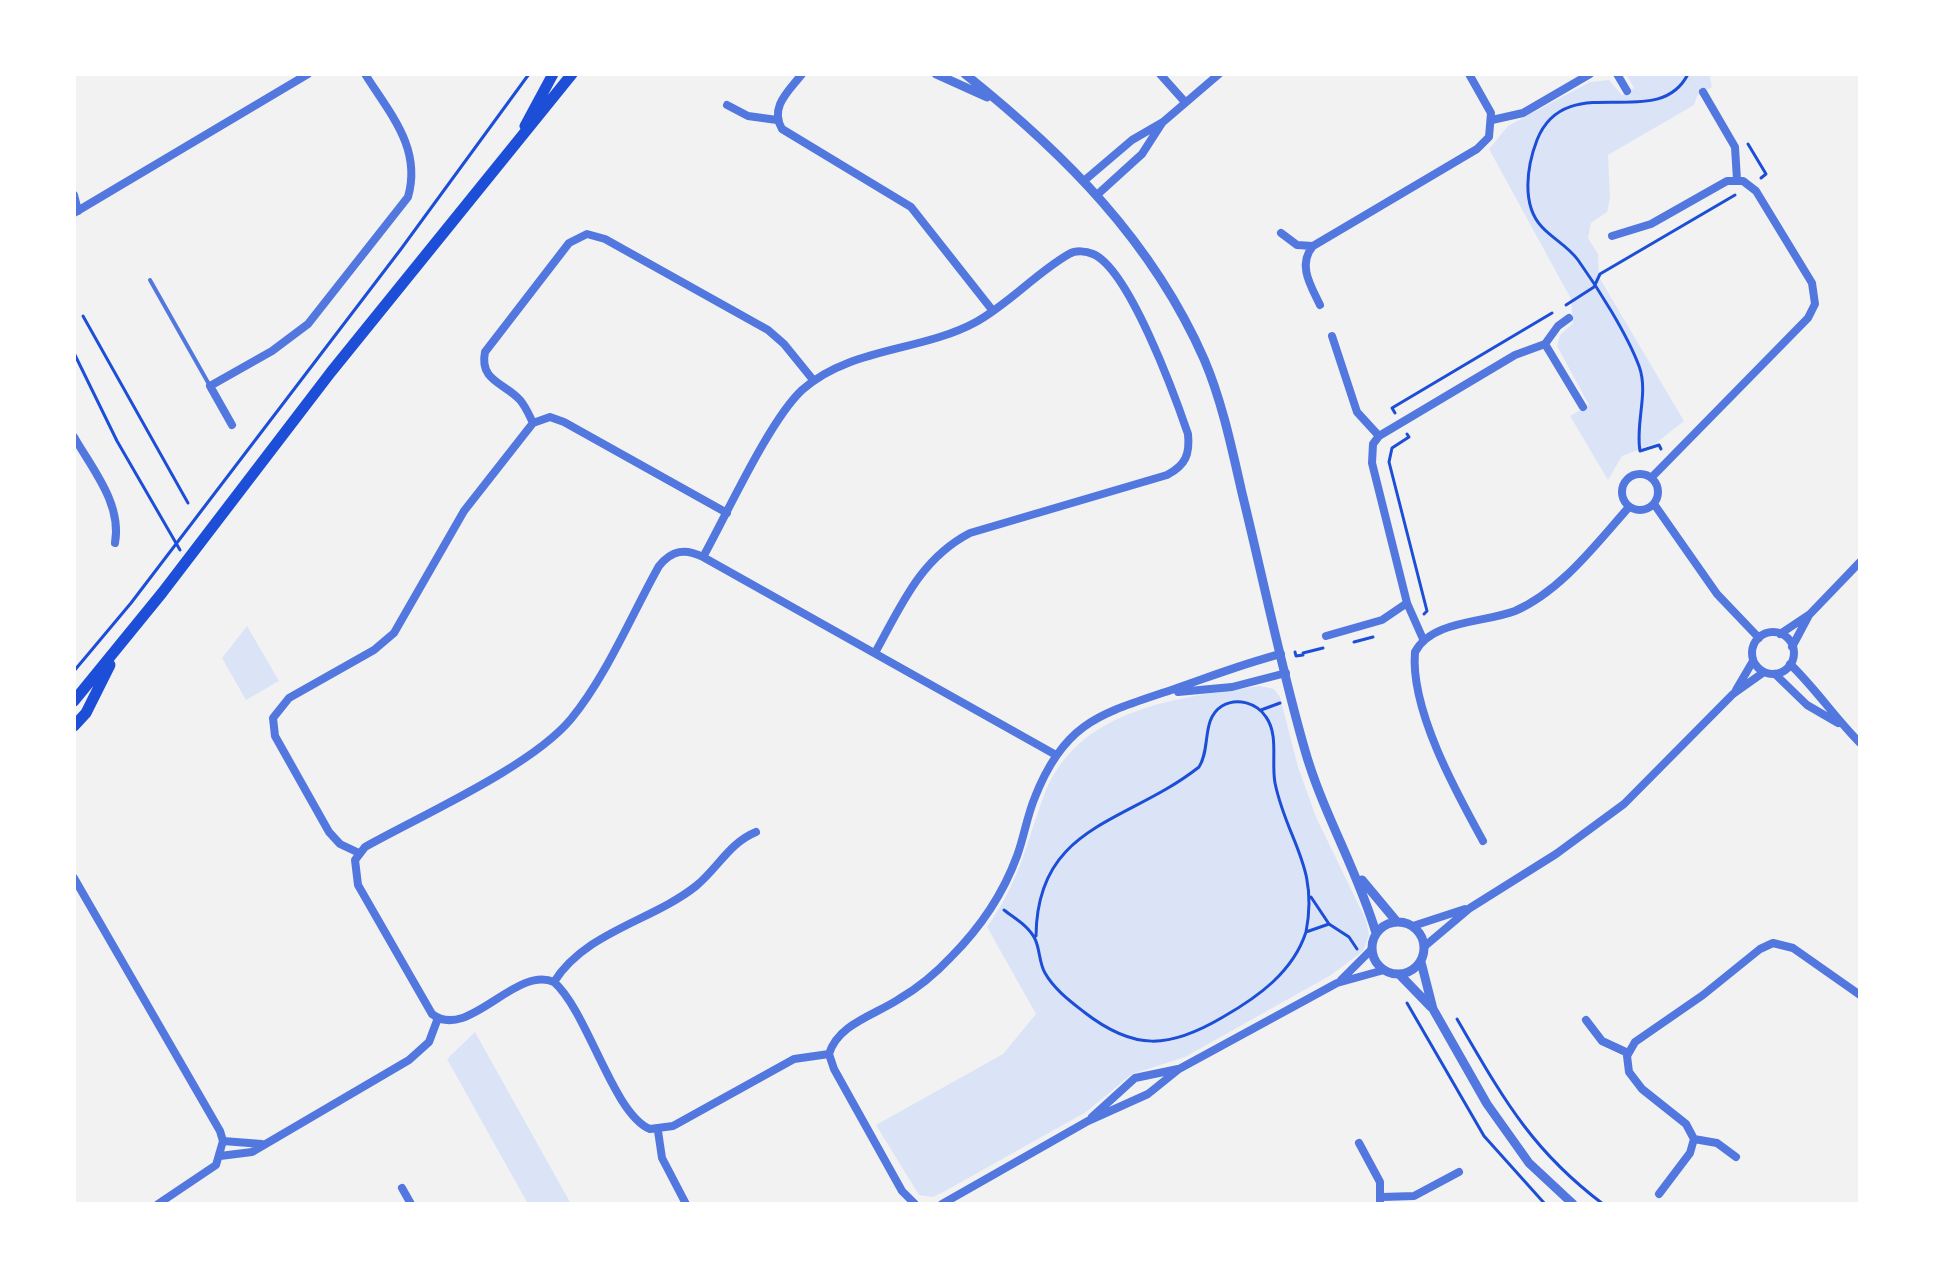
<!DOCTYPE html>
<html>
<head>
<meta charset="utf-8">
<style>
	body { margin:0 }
	#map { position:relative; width:1934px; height:1278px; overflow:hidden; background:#f2f2f2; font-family:Ubuntu,sans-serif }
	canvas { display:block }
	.frame { position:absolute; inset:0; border:76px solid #fff; pointer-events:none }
</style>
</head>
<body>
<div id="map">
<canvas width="1934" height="1278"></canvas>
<div class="frame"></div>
</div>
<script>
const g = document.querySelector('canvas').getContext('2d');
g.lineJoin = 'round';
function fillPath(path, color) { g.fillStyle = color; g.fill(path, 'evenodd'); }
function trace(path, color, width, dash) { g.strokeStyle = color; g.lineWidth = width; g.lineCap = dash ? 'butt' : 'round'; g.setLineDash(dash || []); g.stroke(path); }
fillPath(new Path2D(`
	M1626,74H1709L1712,87L1697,96L1694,105L1608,155L1610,198L1607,212L1591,223L1588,238L1598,254L1599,277L1684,421L1656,443L1622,456L1608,480L1570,416L1589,405L1557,346L1560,335L1573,323L1571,299L1489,149L1508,126L1590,82L1609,80L1622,95L1634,88Z
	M247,626L279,681L246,700L222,658Z
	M1260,686L1274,689L1280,697L1298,767L1316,817L1366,920L1369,935L1363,951L1331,975L1185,1057L1132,1074L1086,1112L947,1190L933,1197L919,1195L876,1125L1003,1054L1036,1014L987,927C1019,882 1025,848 1043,798C1076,707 1178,698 1260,686Z
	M475,1032L571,1204H528L447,1059Z`), '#dbe4f7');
trace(new Path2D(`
	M1748,144L1766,174L1761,178
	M1566,305L1594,287L1600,274L1735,195
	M83,316L188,503
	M74,353L117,441L180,550
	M1395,413L1392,408L1552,313
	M1407,434L1409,437L1392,448L1389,462L1427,611L1424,614
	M1661,449L1659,445L1640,451C1635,423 1649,393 1639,366C1627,334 1598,288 1578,260C1568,246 1553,239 1542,227C1521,205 1527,166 1537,140C1566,67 1658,134 1688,74
	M1354,642L1373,637
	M1295,652L1296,656L1303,655
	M1303,653L1323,648
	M74,671L131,603L401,249L529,74
	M1261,710L1280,703
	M1311,897L1329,924
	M1004,910C1014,918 1029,926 1035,939C1040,949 1039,963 1045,973C1054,989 1070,1001 1084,1012C1134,1051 1169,1049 1223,1017C1258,997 1293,972 1306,932L1329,924L1349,937L1357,949
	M1036,936C1037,824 1127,824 1199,767C1211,749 1201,719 1222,706C1237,697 1257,703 1266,717C1279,735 1271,762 1275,783C1287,841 1319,866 1306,932
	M1407,1003L1484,1136L1545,1204
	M1457,1019C1502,1096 1530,1149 1603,1204`), '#1d4ed8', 3);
trace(new Path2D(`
	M150,280L210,386`), '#5277de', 4);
trace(new Path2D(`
	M802,74C789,91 769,107 782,129L911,207L993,311
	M1160,74L1185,102
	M1617,74L1627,91
	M1703,92L1735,147L1737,180
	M727,105L748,116L777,120
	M1492,120L1523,113L1590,74
	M1085,180L1132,140L1163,122L1219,74
	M1098,194L1142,154L1162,123
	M74,195L78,211
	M74,213L308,74
	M1281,233L1297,245L1313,246
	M1612,236L1651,224L1727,181H1743L1756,191L1812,283L1815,304L1808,318L1651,478
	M1320,305C1311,286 1297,265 1313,246L1477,149L1489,137L1491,113L1469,74
	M1332,336L1357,412L1379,436
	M1545,344L1583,407
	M533,423C529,415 526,407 520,400C505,383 479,381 485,352L569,243L587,234L605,239L768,330L784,344L814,381
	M232,425L210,386L272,351L308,324L408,197C422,148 390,114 365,74
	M74,437C93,470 122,504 115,543
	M1622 492a18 18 0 1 1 36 0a18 18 0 1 1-36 0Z
	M1654,504L1717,594L1759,638
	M703,557C727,514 769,421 802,390C850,347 921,352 976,322C1010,303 1036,273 1069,254C1076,250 1086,251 1093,254C1129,269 1175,396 1188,434C1190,454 1186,465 1167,475L970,533C920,559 901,606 875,653
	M1752 653a21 21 0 1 1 42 0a21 21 0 1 1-42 0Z
	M1780,634L1810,614L1860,562
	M1326,636L1382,620L1407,603
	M1423,639L1407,603L1372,463L1373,444L1379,436L1515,355L1545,344L1558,326L1569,318
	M1792,647L1809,615
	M1790,664C1816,689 1835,718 1860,743
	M1775,674L1807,705L1838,723
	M1736,690L1753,661
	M1178,692L1232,687L1286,673
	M1483,841C1456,792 1410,709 1415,652C1432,620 1484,623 1515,611C1561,591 1597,543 1629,507
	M359,853L340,844L329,832L275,736L273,718L289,698L374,650L394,633L464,511L533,423L550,417L564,422L727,513
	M74,878L220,1131L223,1141L216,1165L158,1204
	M1413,926L1465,909
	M1425,946L1470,908L1556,854L1624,804L1733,694L1764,672
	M1341,980L1372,949
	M554,982C585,932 652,921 696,886C718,868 729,843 756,832
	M1586,1020L1602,1041L1628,1053
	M829,1054L794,1059L673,1126L650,1129C613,1114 588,1012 554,982C515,965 468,1042 432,1014L358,885L355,860L365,847C422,815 531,767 571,719C606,677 632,614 659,566C672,550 685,548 703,557L1056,755
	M1092,1117L1135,1078L1178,1069
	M658,1131L662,1158L686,1204
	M1694,1139L1717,1143L1736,1157
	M223,1141L262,1144
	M1359,1143L1380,1182V1204
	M220,1156L252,1152L409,1060L429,1042L438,1018
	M402,1188L411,1204
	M1659,1194L1690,1153L1694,1139L1686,1124L1642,1089L1629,1072L1627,1056L1635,1042L1703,995L1760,949L1773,943L1793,948L1860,995
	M1382,1197L1414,1196L1459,1172
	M915,1204L902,1191L834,1069L829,1054C838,1024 875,1015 899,999C918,988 936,973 951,957C980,928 1003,894 1017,856C1024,837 1027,816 1035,797C1066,718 1105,713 1177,688C1212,676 1245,663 1281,654
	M942,1204L1088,1121L1148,1094L1179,1069L1337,983L1384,970`), '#5277de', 8);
trace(new Path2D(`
	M936,74L987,97
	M965,74C1065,154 1152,241 1204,359C1222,401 1232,449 1242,493C1263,578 1280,663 1304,747C1322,812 1357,869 1376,933
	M1362,880L1397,922
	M1372 948a26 26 0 1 1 52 0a26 26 0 1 1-52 0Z
	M1421,962L1433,1009L1487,1104L1529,1163L1573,1204
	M1399,974L1431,1007`), '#5277de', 9);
trace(new Path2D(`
	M525,126L553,74
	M74,701L162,593L331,372L572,74
	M74,726L86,713L110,665`), '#1d4ed8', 11);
</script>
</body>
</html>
